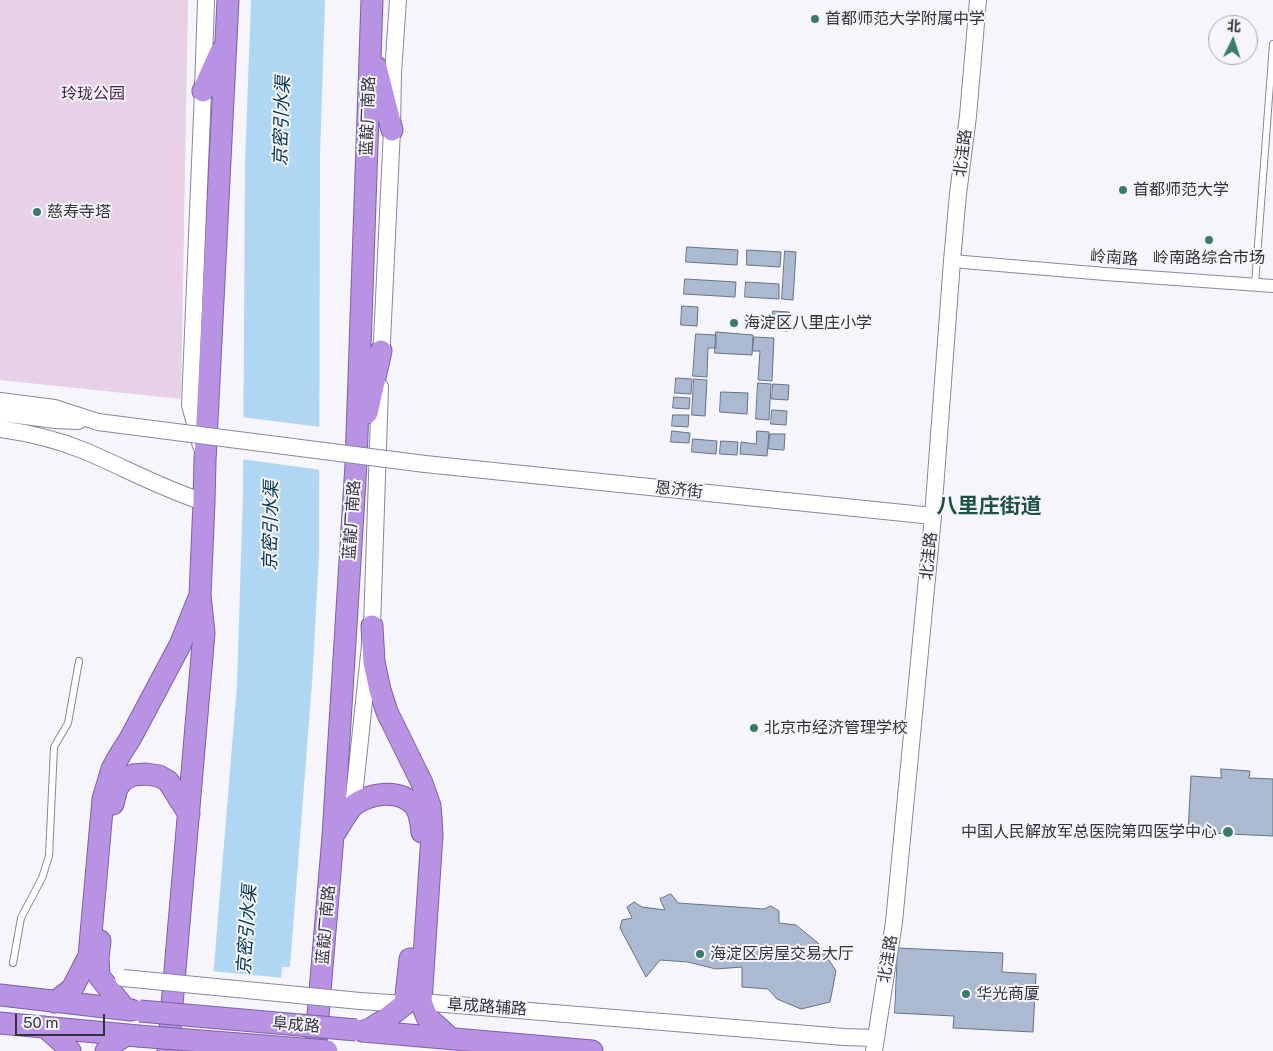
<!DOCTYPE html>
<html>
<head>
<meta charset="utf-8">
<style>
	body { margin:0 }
	#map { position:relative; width:1273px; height:1051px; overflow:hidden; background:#f5f5fb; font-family:"Public Sans","Noto Sans SC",sans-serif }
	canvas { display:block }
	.north { position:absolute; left:1208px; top:15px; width:50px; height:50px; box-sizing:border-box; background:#f5f5fb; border:1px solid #a7a7af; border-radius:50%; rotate:4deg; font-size:14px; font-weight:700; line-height:20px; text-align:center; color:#32333d }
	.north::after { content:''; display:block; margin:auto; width:18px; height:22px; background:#3a7b6b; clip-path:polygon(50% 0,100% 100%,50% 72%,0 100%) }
	.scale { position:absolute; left:15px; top:1014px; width:90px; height:22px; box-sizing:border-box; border:2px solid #32333d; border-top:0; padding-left:6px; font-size:15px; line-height:18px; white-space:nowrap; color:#32333d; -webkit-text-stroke:4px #f5f5fb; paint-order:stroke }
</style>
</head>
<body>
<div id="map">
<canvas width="1273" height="1051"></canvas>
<div class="north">北</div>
<div class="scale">50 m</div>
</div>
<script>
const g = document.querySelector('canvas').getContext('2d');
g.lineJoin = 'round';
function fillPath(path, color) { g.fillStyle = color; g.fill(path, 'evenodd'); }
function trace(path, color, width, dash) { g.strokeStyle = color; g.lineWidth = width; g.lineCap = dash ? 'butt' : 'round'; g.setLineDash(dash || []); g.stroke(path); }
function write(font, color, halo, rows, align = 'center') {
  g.font = font + ' "Public Sans","Noto Sans SC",sans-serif'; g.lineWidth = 4; g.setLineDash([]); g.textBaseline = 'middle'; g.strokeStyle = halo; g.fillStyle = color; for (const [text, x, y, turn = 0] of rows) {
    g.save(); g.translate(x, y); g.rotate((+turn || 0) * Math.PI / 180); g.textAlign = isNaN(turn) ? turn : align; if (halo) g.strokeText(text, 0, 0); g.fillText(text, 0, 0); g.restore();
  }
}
fillPath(new Path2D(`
	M0,0H188L181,399L0,380Z`), '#e7d1e7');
fillPath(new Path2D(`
	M251,0H325L320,158L319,555L312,683L290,967H282L275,1051H207L237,685L243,492L245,163Z`), '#afd7f3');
fillPath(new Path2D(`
	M241,417L321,427V470L241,459Z
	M211,971L284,978L277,1051H204Z`), '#f5f5fb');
const building = new Path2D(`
	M687,247L738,250L737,265L686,262Z
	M747,250L781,252L780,267L747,265Z
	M785,251L796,252L793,300L782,299Z
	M685,279L736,282L735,297L684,294Z
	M746,282L779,284V299L745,297Z
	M682,306L698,307L697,326L681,325Z
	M773,311L789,312L788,331L772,330Z
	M716,332L753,335L752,355L715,353Z
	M696,334L716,335V348H708L707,377L693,376Z
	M754,337L774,338L772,381L758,380L760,351H753Z
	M676,378L692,379L691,394L675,393Z
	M694,379L707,380L705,416L692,415Z
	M758,383L771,384L769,420L756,419Z
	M773,384L789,385L788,400L772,399Z
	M721,392L748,393L747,414L720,412Z
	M674,397L690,398L689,409L673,408Z
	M772,410L787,411L786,425L771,424Z
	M673,415H689L688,427L672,426Z
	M672,431L690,433L689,443L671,442Z
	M757,431L769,432L767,456L740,454L741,442L756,444Z
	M770,434H785L784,450L769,449Z
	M693,439L717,441L716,454L692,452Z
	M721,441L738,442L737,455L720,454Z
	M1221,769L1250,771L1249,778L1273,779V836L1188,832L1191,776L1221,778Z
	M671,894L678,903L764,909L771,906L779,911V923L796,925L818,943L836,971L830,1002L801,1009L777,999L768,989L742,987V967L716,969L688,962L660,960L646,977L620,928L622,920L632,918L627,907L634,902L642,907L665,910L660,899Z
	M898,948L1003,953L1002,972L1036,974L1033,1032L953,1028L954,1016L895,1013Z`);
fillPath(building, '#abbad1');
trace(building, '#657287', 1);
const service = new Path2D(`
	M1255,284L1273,44
	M13,963L21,918L42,878L49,856L54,747L68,723L79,661`);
const minor = new Path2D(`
	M952,261L1105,274L1273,286`);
const tertiary = new Path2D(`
	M381,362L392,130L393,73L398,0
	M0,401L55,408L98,422
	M0,413L56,420L78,421
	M0,429C29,433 58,440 85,451C125,468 163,489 204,502
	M201,446L190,405L203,91L206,0
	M425,464L933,516
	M353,806L372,626L380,387
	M360,1001L405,1004L421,1002L844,1037L875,1038
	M874,1051L894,922L933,516L952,261L958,194L968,116L978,0`);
const trunk = new Path2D(`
	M376,67L392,130
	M203,91L221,51
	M367,413L381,351
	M372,626L374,662L380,690L387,712L422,783L430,806L431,818L432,835L421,1002L427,1017L450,1038
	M113,804L117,788L123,780L133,775L146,774L159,776L168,781L189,814
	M334,834C339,827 348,810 354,805C370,793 400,788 415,806C420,813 421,822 422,832
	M100,941L98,958L99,976L125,1009
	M0,995L131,1010
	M55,1002L72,989L89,956L103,799L112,769L121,753L130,739L180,645L198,600
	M0,1023L138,1036
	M45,1027L62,1042L70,1051
	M363,1031L592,1051
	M367,1031L386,1019L405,1004L410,959
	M106,1051L111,1045L126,1035
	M168,1051L204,633L200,595L204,502L205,461L228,0
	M315,1051L333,836L356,464L372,0`);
trace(service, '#8688a0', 8);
trace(minor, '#8688a0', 14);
trace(tertiary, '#8688a0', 18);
trace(trunk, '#7d60a5', 23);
trace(service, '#fff', 6);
trace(minor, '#fff', 12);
trace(tertiary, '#fff', 16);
trace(trunk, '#b893e4', 21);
const tertiaryBridge = new Path2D(`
	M98,422L425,464
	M123,978L360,1001`);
const trunkBridge = new Path2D(`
	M140,1011L356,1030
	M138,1036L327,1051`);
trace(tertiaryBridge, '#8688a0', 18, []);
trace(trunkBridge, '#7d60a5', 23, []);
trace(tertiaryBridge, '#fff', 16);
trace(trunkBridge, '#b893e4', 21);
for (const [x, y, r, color] of [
	[815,19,5,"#3a7b6b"],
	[1123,190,5,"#3a7b6b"],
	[37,212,5,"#3a7b6b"],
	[1209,240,5,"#3a7b6b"],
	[734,323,5,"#3a7b6b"],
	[754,728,5,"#3a7b6b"],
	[1228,832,6,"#3a7b6b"],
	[700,954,5,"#3a7b6b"],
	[966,994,5,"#3a7b6b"]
]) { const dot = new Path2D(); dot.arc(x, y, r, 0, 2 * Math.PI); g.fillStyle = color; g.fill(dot); trace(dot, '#f5f5fb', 2); }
write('16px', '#32333d', '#f5f5fb', [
	["首都师范大学附属中学",825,19],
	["首都师范大学",1133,190],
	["慈寿寺塔",47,212],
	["岭南路综合市场",1209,258,"center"],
	["海淀区八里庄小学",744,323],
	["北京市经济管理学校",764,728],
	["中国人民解放军总医院第四医学中心",1217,832,"right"],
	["海淀区房屋交易大厅",710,954],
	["华光商厦",976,994]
], 'left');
write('16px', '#431b45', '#f5f5fb', [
	["玲珑公园",93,94]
]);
write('16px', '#32333d', '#f5f5fb', [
	["蓝靛厂南路",368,116,-88],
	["北洼路",963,153,-83],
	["岭南路",1114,258,4],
	["恩济街",679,490,6],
	["蓝靛厂南路",352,520,-86],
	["北洼路",929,556,-84],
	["蓝靛厂南路",326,925,-85],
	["北洼路",888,959,-81],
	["阜成路辅路",487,1007,4],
	["阜成路",296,1025,5]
]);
write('italic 18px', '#003450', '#f5f5fb', [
	["京密引水渠",282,121,-88],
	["京密引水渠",271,526,-89],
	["京密引水渠",247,930,-86]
]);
write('bold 21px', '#1d5245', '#f5f5fb', [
	["八里庄街道",989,507]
]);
</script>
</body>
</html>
